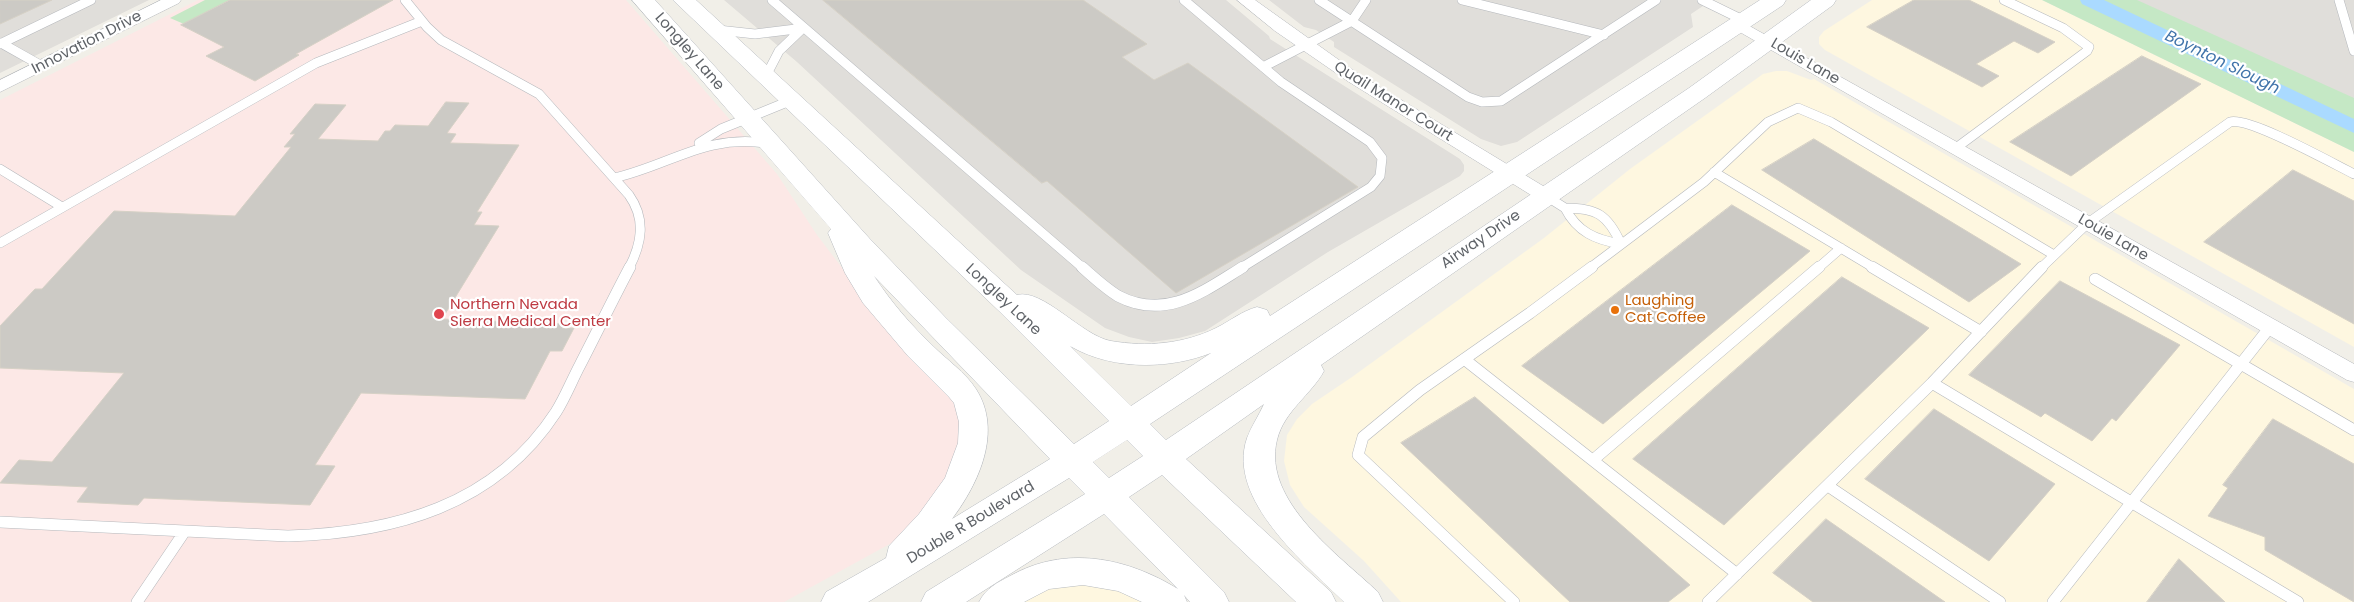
<!DOCTYPE html>
<html>
<head>
<meta charset="utf-8">
<style>
	body { margin:0 }
	canvas { display:block; background:#f1efe8 }
</style>
</head>
<body>
<canvas width="2354" height="602"></canvas>
<script>
const g = document.querySelector('canvas').getContext('2d');
g.lineJoin = 'round';
function fillPath(path, color) { g.fillStyle = color; g.fill(path, 'evenodd'); }
function trace(path, color, width, dash) { g.strokeStyle = color; g.lineWidth = width; g.lineCap = dash ? 'butt' : 'round'; g.setLineDash(dash || []); g.stroke(path); }
function write(font, color, halo, rows, align = 'center') {
  g.font = font + ' Poppins,sans-serif'; g.lineWidth = 4.5; g.setLineDash([]); g.textBaseline = 'middle'; g.strokeStyle = halo; g.fillStyle = color; for (const [text, x, y, turn = 0] of rows) {
    g.save(); g.translate(x, y); g.rotate((+turn || 0) * Math.PI / 180); g.textAlign = isNaN(turn) ? turn : align; if (halo) g.strokeText(text, 0, 0); g.fillText(text, 0, 0); g.restore();
  }
}
fillPath(new Path2D(`
	M1872,0H2042L2354,152V347L1825,50L1819,44V37L1824,31Z
	M1776,71H1787L1811,80L1814,79L2354,389V602H1401L1364,561L1304,507L1290,485L1284,461L1287,435L1297,419L1312,404L1352,377L1544,238L1630,169L1763,74Z
	M1105,583L1157,602H1012L1054,586Z`), '#fef7e0');
fillPath(new Path2D(`
	M0,0H149L0,73Z
	M724,0H1226L1269,36L1270,39L1460,159L1464,165V171L1460,176L1328,252L1205,331L1179,338L1152,342L1129,337L1105,328L1021,270L797,62Z
	M1269,0H1712L1691,14L1693,27L1517,142L1501,146L1481,139L1334,47V42L1316,30L1304,27Z
	M2121,0H2354V108Z`), '#e0deda');
fillPath(new Path2D(`
	M198,0H626L777,174L817,235L865,298L950,392L965,433L936,501L897,540L784,602H0V100Z`), '#fce8e6');
fillPath(new Path2D(`
	M205,0H230L184,24L170,18Z
	M2042,0H2137L2354,98V152Z`), '#c5e8c5');
fillPath(new Path2D(`
	M2080,0H2104L2354,119V133L2082,4Z`), '#aadaff');
const building = new Path2D(`
	M0,0H52L0,24Z
	M230,0H393L296,54L299,55L255,81L206,56L224,47L181,25Z
	M823,0H1083L1147,44L1122,57L1154,80L1188,63L1358,187L1176,293L1047,181L1042,183Z
	M1914,0H1969L2055,42L2038,53L2014,41L1976,64L1999,76L1982,87L1867,27Z
	M2142,56L2201,84L2071,176L2010,142Z
	M446,102L469,103L447,133L456,134L450,143L519,145L477,212H482L474,225L499,226L442,319L564,324L562,328H574L562,351H550L525,399L361,393L315,465L335,466L310,505L144,498L138,505L77,502L88,487L0,483L19,460L52,462L124,373L0,368V326L35,289H42L114,211L235,216L291,147H284L295,134H290L315,104L346,105L318,139L378,141L385,131H390L395,125L428,126Z
	M1814,139L2021,264L1969,302L1762,170Z
	M2293,170L2354,201V324L2204,242Z
	M1732,205L1810,251L1603,424L1522,366Z
	M1842,277L1929,328L1724,525L1633,459Z
	M2060,281L2180,345L2116,421L2112,418L2092,441L2045,413L2041,417L1969,375Z
	M1475,397L1690,585L1668,602H1570L1401,443Z
	M1934,409L2055,484L1989,561L1865,479Z
	M2273,419L2354,464V602L2265,550V537L2208,516L2228,488L2223,485Z
	M1826,519L1945,602H1813L1773,573Z
	M2179,559L2225,602H2147Z`);
fillPath(building, '#cccac5');
trace(building, '#d6d1c6', 1);
const laneFar1 = new Path2D(`
	M405,0L427,27L441,40L539,94L629,195C646,219 642,243 629,268
	M772,0L1083,268
	M1184,0L1281,82L1370,142L1382,158L1380,176L1371,187L1241,268
	M1319,0L1468,97L1482,102L1501,101L1656,0
	M1462,0L1604,35
	M1702,0L1743,20
	M2339,0L2354,51
	M718,30L755,34L804,28
	M1,43L42,66
	M0,44L91,0
	M1263,67L1352,21L1366,0
	M766,76L779,51L801,30
	M699,143L721,129L792,100
	M1956,148L2087,51L2089,47L2063,28L2004,0
	M0,169L62,207
	M1714,172L1874,268
	M614,178C670,165 706,134 766,143
	M1546,196L1565,208
	M1565,208C1597,208 1608,215 1621,244C1596,240 1577,232 1565,208Z
	M0,243L316,63L422,21
	M1590,268L1704,182L1768,122L1798,108L1831,122L2054,255
	M1818,268L1841,248
	M2041,268L2088,223L2230,122C2248,116 2332,163 2354,174`);
const lane = new Path2D(`
	M1082,267C1093,277 1105,288 1118,296C1166,321 1204,291 1243,267
	M1872,267L1981,332
	M2095,279L2354,430
	M1464,359L1737,574
	M1932,383L2298,602
	M1593,460L1819,267
	M1828,486L2000,602
	M0,522L288,536C393,533 495,506 556,412C565,398 572,380 580,365C597,332 613,299 630,267
	M137,602L185,531
	M1514,602L1358,455L1363,437L1420,390L1530,313L1592,267
	M1708,602L1932,383L2042,267
	M2053,602L2270,327`);
const street = new Path2D(`
	M161,0H181L179,3L0,92V80Z
	M1237,0H1255L1360,75L1553,192L1555,196L1553,200L1546,202L1539,200L1349,82L1275,31Z
	M1737,19L2354,364V382L2347,380L1731,27L1729,24L1731,21Z`);
const secondary = new Path2D(`
	M632,0H655L870,239L946,318L1074,444L1109,421L1000,312L673,0H696L1017,295C1043,288 1082,336 1111,341C1147,347 1184,344 1216,328C1230,321 1242,311 1257,307L1267,310L1270,316L1760,0H1786L1783,5L1150,424L1166,440L1689,88L1811,0H1836L1833,5L1705,98L1321,365L1324,371C1311,395 1284,411 1277,440C1262,501 1339,555 1378,592L1383,602H1344C1306,564 1226,500 1247,438C1251,427 1259,415 1264,404L1186,459L1331,592L1336,602H1296L1162,475L1129,497L1224,592L1229,602H1190L1184,595L1187,602H1142L1118,591L1083,585L1049,589L1024,602H979C986,588 997,583 1010,576C1065,545 1126,557 1178,589L1104,514L966,602H921L926,592L1085,494L1069,478L868,602H821L826,592L886,558L889,546L919,514L945,478L958,443L959,422L954,403L949,397L908,356L863,303L845,273L828,233L831,229ZM874,276L1050,459L952,519C979,483 1003,431 976,389C965,372 947,360 933,346C911,325 891,302 874,276ZM1070,346C1111,370 1167,370 1211,353L1131,406ZM1127,440L1143,456L1109,478L1093,462Z`);
trace(laneFar1, '#b5b8bc', 10);
trace(lane, '#b5b8bc', 12);
trace(street, '#b5b8bc', 1);
trace(secondary, '#b6babf', 1);
trace(laneFar1, '#fff', 9);
trace(lane, '#fff', 11);
fillPath(street, '#fff');
fillPath(secondary, '#fff');
for (const [x, y, r, color] of [
	[1615,310,5,"#e8710a"],
	[439,314,6,"#e0444e"]
]) { const dot = new Path2D(); dot.arc(x, y, r, 0, 2 * Math.PI); g.fillStyle = color; g.fill(dot); trace(dot, '#fff', 2); }
write('15px', '#5f6368', '#fff', [
	["Innovation Drive",87,43,-27],
	["Longley Lane",689,52,49],
	["Louis Lane",1805,62,30],
	["Quail Manor Court",1393,102,32],
	["Louie Lane",2113,238,30],
	["Airway Drive",1481,240,-34],
	["Longley Lane",1003,300,43],
	["Double R Boulevard",971,523,-31]
]);
write('15px', '#c56008', '#fff', [
	["Laughing",1625,301],
	["Cat Coffee",1625,318]
], 'left');
write('15px', '#be3a42', '#fff', [
	["Northern Nevada",450,305],
	["Sierra Medical Center",450,322]
], 'left');
write('italic 16px', '#4174aa', '#fff', [
	["Boynton Slough",2222,63,26]
]);
</script>
</body>
</html>
